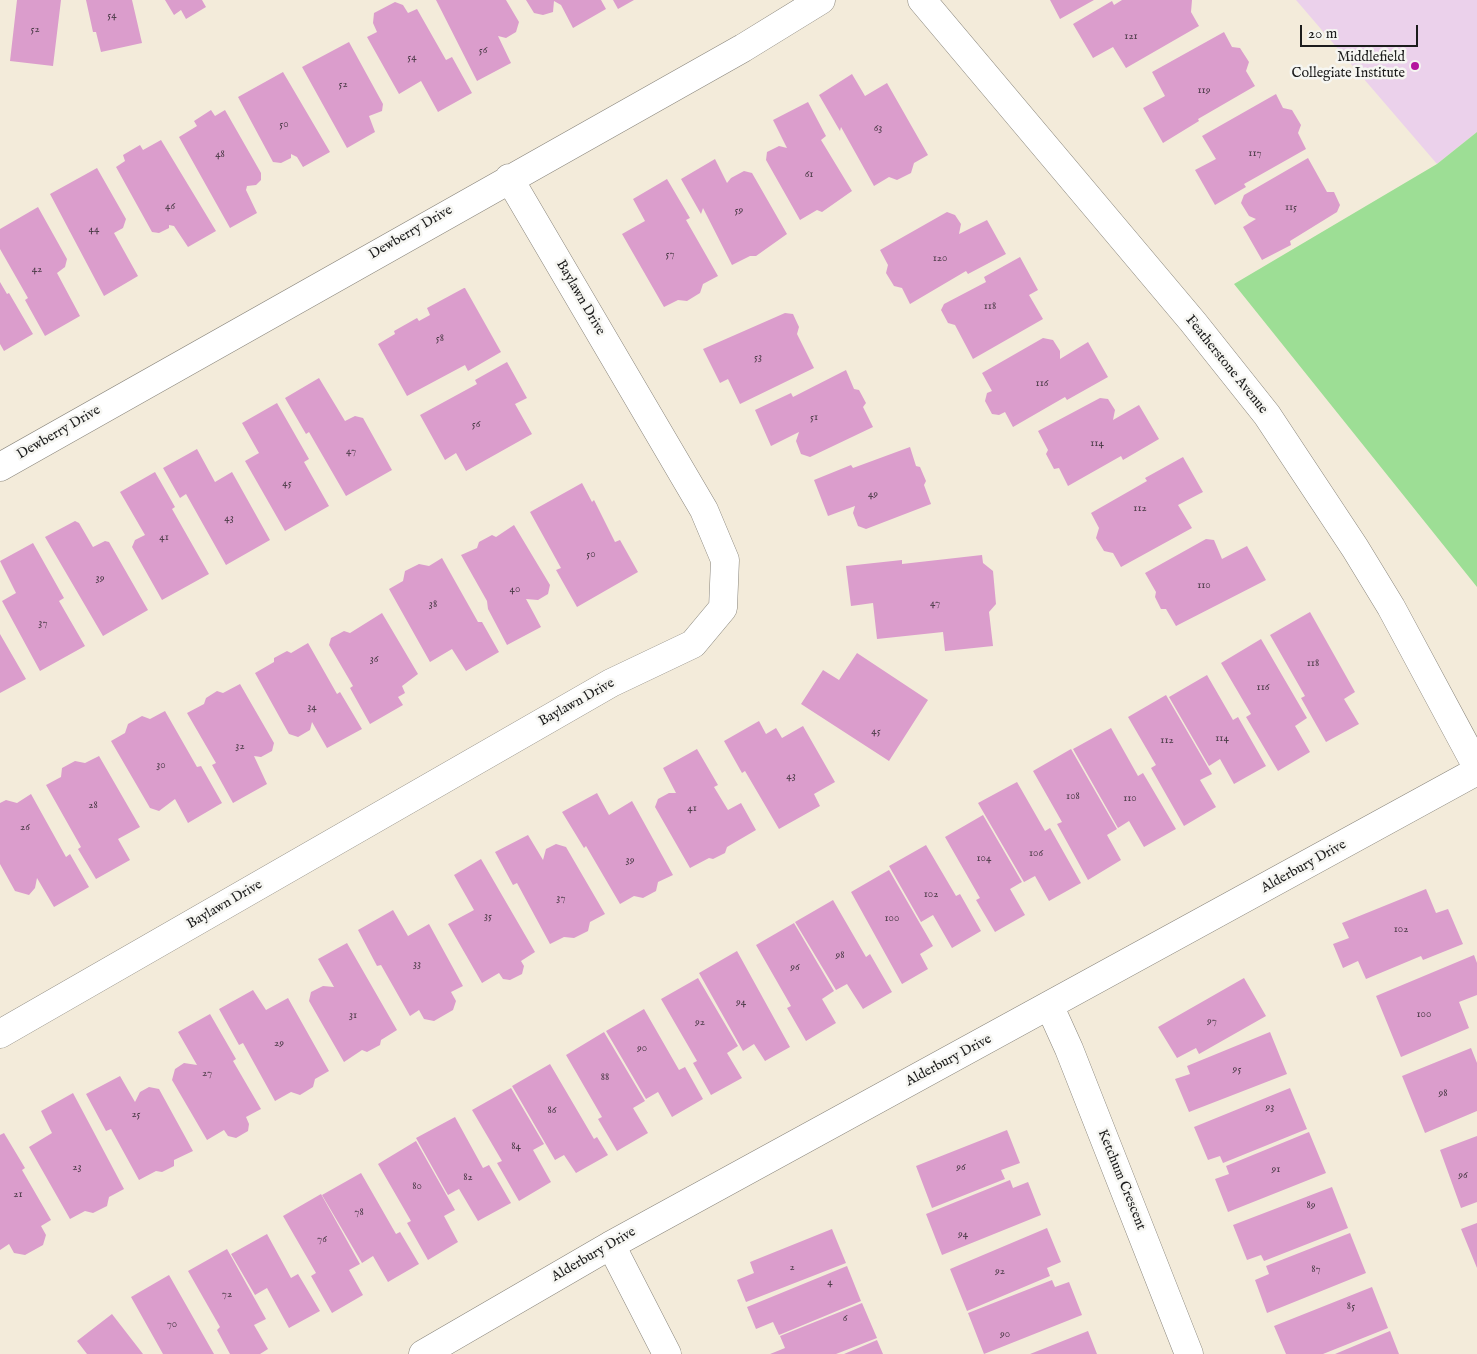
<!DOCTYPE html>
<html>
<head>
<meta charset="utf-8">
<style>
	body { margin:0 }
	#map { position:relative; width:1477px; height:1354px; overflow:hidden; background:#f3ebda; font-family:"IM FELL English",serif }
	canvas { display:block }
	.scale { position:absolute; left:1300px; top:25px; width:118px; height:22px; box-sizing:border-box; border:2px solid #1c1c1c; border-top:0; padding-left:6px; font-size:15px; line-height:18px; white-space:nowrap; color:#1c1c1c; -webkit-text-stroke:4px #f6f6f2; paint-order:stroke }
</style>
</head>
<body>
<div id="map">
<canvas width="1477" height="1354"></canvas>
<div class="scale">20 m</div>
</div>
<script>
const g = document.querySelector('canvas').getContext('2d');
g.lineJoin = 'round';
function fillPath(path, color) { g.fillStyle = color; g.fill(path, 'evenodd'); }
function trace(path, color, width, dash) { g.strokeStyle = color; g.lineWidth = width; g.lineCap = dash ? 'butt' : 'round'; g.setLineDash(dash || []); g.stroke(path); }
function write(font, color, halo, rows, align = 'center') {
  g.font = font + ' "IM FELL English",serif'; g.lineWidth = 5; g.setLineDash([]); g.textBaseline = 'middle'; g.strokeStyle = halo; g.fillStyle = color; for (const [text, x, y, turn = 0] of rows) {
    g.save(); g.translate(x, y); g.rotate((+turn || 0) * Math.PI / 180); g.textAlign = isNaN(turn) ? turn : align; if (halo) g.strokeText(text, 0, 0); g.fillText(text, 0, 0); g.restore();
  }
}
fillPath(new Path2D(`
	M1296,0H1477V132L1437,164Z`), '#ebd1eb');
fillPath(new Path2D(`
	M1477,132V587L1234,284L1437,164Z`), '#9dde95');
fillPath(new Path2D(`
	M17,0H61L53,66L10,61Z
	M86,0H132L142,43L101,52L96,32H93Z
	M165,0H202L206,7L186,19L181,10L174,15Z
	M436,0H506L519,22L516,32L506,38L498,36L511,63L477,81Z
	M526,0H601L606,9L573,28L561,5L554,1L553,12L543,15L534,13Z
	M613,0H634L618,9Z
	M1050,0H1094L1060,19Z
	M1122,0H1192L1191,12L1199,26L1126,68L1113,47L1093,58L1073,24L1112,1L1114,5Z
	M395,2L403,5L408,13L417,9L446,60L452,57L472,93L438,112L421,81L399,94L367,37L377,32L373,23L374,13Z
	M1224,32L1232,47L1240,48L1249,62L1246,71L1255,86L1198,119L1199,121L1163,143L1143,108L1165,96L1152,72Z
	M349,42L383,104L382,111L369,116L375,132L347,148L302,67Z
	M283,72L330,152L303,167L297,157L291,154V158L281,163L273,162L238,97Z
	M852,74L865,96L887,83L928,155L914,163L911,173L897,180L889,177L874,186L841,127L840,131L819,95Z
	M1276,94L1283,108L1292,110L1301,125L1298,133L1306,149L1244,184L1246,187L1215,205L1195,170L1216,159L1202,136Z
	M808,102L826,136L821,140L852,191L822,212L817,210L800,220L766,160L767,152L779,146L787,148L773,120Z
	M211,110L215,116L225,110L261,173V180L256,185L247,186L246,190L257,213L230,228L179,137L197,126L194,121Z
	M161,140L216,231L188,247L174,226L169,225V228L159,233L152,232L116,167L125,161L123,155L140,145L143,150Z
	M1308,158L1327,192H1334L1340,205L1337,212L1290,241L1291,245L1262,260L1243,227L1256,219L1249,216L1241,203L1244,195Z
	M715,159L727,183L731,178L744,171L752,173L787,234L756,256H750L732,265L703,208L701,214L681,179Z
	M97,168L126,219L123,228L114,233L138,276L104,296L50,194Z
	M667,179L690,218L686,220L718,276L703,284L700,293L687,301L678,300L664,307L622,234L645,221L633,199Z
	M38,207L67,259L65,267L57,273L80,316L45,336L25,300L28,298L0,249V229Z
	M947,212L955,215L961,224L959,234L987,220L1006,254L968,274L966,271L910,304L902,288L894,286L886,273L888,265L880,250Z
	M1020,257L1038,290L1029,295L1043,319L973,359L955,325L948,323L941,310L944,304L986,282L984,277Z
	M0,282L7,294L9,293L33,334L4,351L0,344Z
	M464,288H465L501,352L468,371L465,365L407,396L378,344L395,334L394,331L417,318L419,321L430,315L427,308Z
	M785,313L793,314L799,327L797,334L814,368L740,404L728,379L720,383L703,349Z
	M1043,338L1053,340L1060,351V359L1088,342L1108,377L1067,400L1065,397L1013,427L1005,412L999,415L992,414L985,401L987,393L992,391L982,373Z
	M507,362L527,398L515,404L532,434L466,471L456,453L445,460L420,415L477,384L475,380Z
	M846,370L854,389L859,390L866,403L863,407L873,427L810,457L801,454L796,441L799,432L771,446L755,410L791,393L793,397Z
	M319,378L345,421L355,416L363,418L392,470L346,496L309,432L306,434L285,398Z
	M1100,398L1108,399L1115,410L1113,420L1139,405L1159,439L1123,460L1121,456L1068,486L1059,468L1054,469L1046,454L1048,450L1038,431Z
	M277,403L309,459L304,462L329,506L285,531L245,461L259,453L242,423Z
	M910,447L916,466L920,467L926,481L924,485L931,504L866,529L858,526L853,513L855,506L828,516L814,480L851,465L853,468Z
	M197,449L215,482L232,472L270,540L226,565L186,494L180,498L163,468Z
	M1183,457L1203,492L1178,505L1192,528L1121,567L1113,553L1104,551L1096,538L1099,528L1091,513L1147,481L1145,478Z
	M155,472L175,507L172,509L209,574L162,600L132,547L135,540L145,535L120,492Z
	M582,483L592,502L594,500L615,542L620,540L638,572L577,607L556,570L561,568L530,512Z
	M75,521L79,523L93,547L105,541L109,542L148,610L103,636L45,537Z
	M514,525L550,585L548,594L538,600L526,599L541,627L507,645L488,609L487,601L461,555L477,548L479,542L492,535L496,537Z
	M1206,539L1214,540L1222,559L1247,546L1266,580L1176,626L1166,609H1161L1155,597L1156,592L1145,573Z
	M33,543L64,598L59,601L85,646L40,671L2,601L16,593L0,561Z
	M982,555L983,563L993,571L996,604L989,612L993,646L945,651L943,632L877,639L873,603L851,606L846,566L902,560V564Z
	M442,558L478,622H482L499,652L466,671L452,649L430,662L389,589L403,581L405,571L419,564L429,566Z
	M1310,612L1355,692L1344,699L1359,724L1326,742L1301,698L1305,696L1270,635Z
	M382,613L418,674L402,686L405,693L398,697L403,705L370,724L350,688L353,686L329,645L331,638L344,631L350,633Z
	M0,634L26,679L0,693Z
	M1261,639L1307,718L1295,726L1310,752L1278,771L1246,717L1251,714L1221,663Z
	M308,643L337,694L340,692L362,729L327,748L312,722L310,730L298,737L289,734L255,673L274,662V658L287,651L291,653Z
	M857,653L928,700L889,761L801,704L823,670L839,680Z
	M1207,675L1233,720L1238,717L1266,766L1234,784L1220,759L1209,766L1169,697Z
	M240,684L274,743L272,751L261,757L254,756L267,784L233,803L212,765L216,763L187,713L204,704L206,698L217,691L223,693Z
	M1166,695L1212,774L1200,780L1216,807L1184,826L1151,768L1156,765L1128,717Z
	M165,711L197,767L201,766L222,803L188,823L175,799L159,811L150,808L111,741L125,733L128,724L142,716L150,719Z
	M759,721L766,734L776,728L782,738L803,726L835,782L814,794L820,806L779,829L745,771L742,773L724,741Z
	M1111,728L1138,776L1143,773L1176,829L1144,847L1129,821L1118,828L1073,749Z
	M697,749L718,785L714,787L728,810L741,803L756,830L727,847L725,853L713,859L709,858L690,868L655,807L658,799L669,793H676L663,768Z
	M1071,749L1117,829L1107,835L1121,860L1088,880L1057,824L1062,822L1033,771Z
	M99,756L140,827L118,839L130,860L96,879L78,849L81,847L46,785L61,777L62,768L75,761L85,763Z
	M1017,782L1045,831L1050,828L1081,883L1049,901L1035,876L1024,882L978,803Z
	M597,793L609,815L632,801L673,875L658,882L656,891L643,898L634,896L620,904L586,846L584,848L562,812Z
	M31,794L66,857L70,854L89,887L54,907L37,878L35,888L29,895L15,891L0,864V803L6,800L17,803Z
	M983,815L1022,882L1010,889L1025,915L995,932L976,900L980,898L945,837Z
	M528,835L543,860L546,849L556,844L566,847L605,914L590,922L588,931L574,938L564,937L550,944L517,883L513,885L495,852Z
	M926,845L956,896L960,894L981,931L952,948L933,915L921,922L889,866Z
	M481,859L535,952L521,961L524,966L522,974L510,980L503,979L499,973L482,983L448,924L474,910L454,875Z
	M889,870L933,946L920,954L928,969L902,984L851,892Z
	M1426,889L1436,913L1448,909L1463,944L1423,960L1421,956L1366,979L1358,961L1343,968L1333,944L1349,938L1342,923Z
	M833,900L866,957L870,954L892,992L863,1009L847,984L836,990L795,922Z
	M393,910L408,936L429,924L463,986L451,992L456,1001L453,1010L434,1021L424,1019L419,1010L410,1016L381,965L377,966L358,930Z
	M794,923L834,991L822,999L836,1023L806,1041L787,1008L791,1006L756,945Z
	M347,943L397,1030L381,1040L380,1045L367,1052L362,1050L344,1062L309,1001L311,992L323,986L334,987L318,959Z
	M737,951L790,1047L765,1061L754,1044L743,1051L699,973Z
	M1474,955L1477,963V995L1459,1002L1469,1028L1401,1057L1376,996Z
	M698,978L738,1046L727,1053L742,1078L711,1095L693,1063L697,1061L661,999Z
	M1244,978L1266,1016L1199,1054L1196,1048L1177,1058L1158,1027Z
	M253,990L266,1010L288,998L329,1071L315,1079L313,1087L300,1095L291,1092L275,1101L243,1043L239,1045L219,1009Z
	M644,1009L679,1070L685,1067L703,1099L672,1117L658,1092L646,1099L606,1031Z
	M210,1014L236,1059L233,1061L261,1109L246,1117L249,1124L248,1131L236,1138L228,1136L224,1130L207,1140L172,1080L175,1069L184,1063L197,1065L178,1032Z
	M604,1032L645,1101L633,1108L648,1133L617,1151L598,1119L602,1117L566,1055Z
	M1270,1032L1287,1074L1189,1112L1175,1079L1190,1074L1187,1066Z
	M1471,1048L1477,1063V1111L1425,1133L1402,1076Z
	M550,1064L594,1139L597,1137L608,1155L576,1173L564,1155L555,1160L512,1086Z
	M120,1076L135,1102L140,1092L149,1087L159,1089L193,1151L174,1160V1166L162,1172L156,1171L139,1180L111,1129L106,1131L86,1094Z
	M511,1088L544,1144L533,1150L551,1182L519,1201L497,1163L502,1161L472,1110Z
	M1290,1088L1307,1129L1223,1163L1220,1156L1208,1160L1194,1127Z
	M73,1093L124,1189L109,1197L107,1206L93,1213L85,1211L70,1219L29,1147L52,1133L41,1111Z
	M455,1117L483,1168L489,1165L511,1203L478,1221L459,1189L448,1195L416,1138Z
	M1007,1130L1020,1163L1001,1170L1005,1179L932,1208L916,1166Z
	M1309,1132L1326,1173L1228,1212L1215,1179L1229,1174L1226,1166Z
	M4,1133L25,1168L22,1170L51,1220L41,1226L46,1235L43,1245L25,1255L14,1253L9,1244L0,1250V1135Z
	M1477,1136V1202L1461,1208L1440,1150Z
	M416,1141L455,1210L444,1216L458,1242L428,1260L407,1223L411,1221L378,1164Z
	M361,1173L396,1234L400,1232L419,1264L388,1282L373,1256L362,1263L322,1195Z
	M1010,1180L1013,1188L1028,1182L1041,1215L942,1255L926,1214Z
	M1332,1187L1348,1228L1264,1261L1261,1255L1247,1260L1233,1225Z
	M321,1194L360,1264L349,1270L363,1295L332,1313L311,1276L316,1273L283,1216Z
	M1477,1223V1268L1461,1229Z
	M1047,1228L1061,1262L1047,1268L1050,1276L967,1311L950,1269Z
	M832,1229L846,1263L746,1302L737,1280L754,1273L750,1262Z
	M1350,1233L1366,1273L1267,1313L1255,1280L1269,1274L1266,1266Z
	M267,1234L291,1278L298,1274L320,1311L289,1328L267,1288L255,1295L231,1254Z
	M227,1249L266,1319L254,1325L268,1349L260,1354H230L217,1330L220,1327L188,1271Z
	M847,1266L861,1301L779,1335L773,1322L756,1329L747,1307Z
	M169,1275L214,1354H163L131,1297Z
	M1052,1280L1055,1287L1069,1282L1082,1315L984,1354L968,1313Z
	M1372,1287L1388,1328L1323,1354H1286L1274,1326Z
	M862,1303L877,1338L836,1354H770L785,1348L780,1336Z
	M112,1314L143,1354H87L77,1341Z
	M1088,1331L1097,1354H1030Z
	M1390,1331L1399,1354H1335Z
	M877,1340L883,1354H844Z`), '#db9dcc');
const minor = new Path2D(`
	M922,0L1193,322L1267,415L1355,548L1391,607L1477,767
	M0,467L743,48L821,0
	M1050,1007L1069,1049L1189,1354
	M0,1034L611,683L693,644L723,608L725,560L704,510L509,178
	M611,1245L667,1354
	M423,1354L611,1245L1477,771`);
trace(minor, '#88847b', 29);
trace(minor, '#fff', 28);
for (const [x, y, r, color] of [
	[1415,66,5,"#b5179e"]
]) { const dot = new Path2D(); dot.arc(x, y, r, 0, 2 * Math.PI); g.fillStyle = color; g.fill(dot); trace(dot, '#f6f6f2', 2); }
write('11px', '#4c3c48', null, [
	["54",112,16],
	["52",35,30],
	["121",1131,37],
	["56",483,51],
	["54",412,58],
	["52",343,85],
	["119",1204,91],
	["50",284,125],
	["63",878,129],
	["117",1255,154],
	["48",220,155],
	["61",809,175],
	["46",170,207],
	["115",1291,208],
	["59",739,211],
	["44",94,230],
	["57",670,255],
	["120",940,259],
	["42",37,270],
	["118",990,307],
	["58",440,339],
	["53",758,358],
	["116",1042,384],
	["51",814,418],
	["56",476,425],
	["114",1097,444],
	["47",351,452],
	["45",287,484],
	["49",873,495],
	["112",1140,509],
	["43",229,519],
	["41",164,538],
	["50",591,555],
	["39",100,579],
	["110",1204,586],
	["40",515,590],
	["47",935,604],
	["38",433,605],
	["37",43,624],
	["36",374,660],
	["118",1313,664],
	["116",1263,688],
	["34",312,708],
	["45",876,732],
	["114",1222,739],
	["112",1167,741],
	["32",240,747],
	["30",161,766],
	["43",791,777],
	["108",1073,797],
	["110",1130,799],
	["28",93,806],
	["41",692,809],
	["26",25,828],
	["106",1036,854],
	["104",984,859],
	["39",630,861],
	["102",931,895],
	["37",561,899],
	["35",488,917],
	["100",892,919],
	["102",1401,930],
	["98",840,956],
	["33",417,965],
	["96",795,968],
	["94",741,1003],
	["100",1424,1015],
	["31",353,1016],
	["97",1212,1022],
	["92",700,1023],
	["29",279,1044],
	["90",642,1049],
	["95",1237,1070],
	["27",207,1074],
	["88",605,1078],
	["98",1443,1094],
	["93",1270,1108],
	["86",552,1111],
	["25",136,1115],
	["84",516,1147],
	["23",77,1168],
	["96",961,1168],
	["91",1276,1170],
	["96",1463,1176],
	["82",468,1178],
	["80",417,1187],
	["21",18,1195],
	["89",1311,1206],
	["78",359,1213],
	["94",963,1235],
	["76",322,1240],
	["2",792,1268],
	["87",1316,1270],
	["92",1000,1272],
	["4",830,1283],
	["72",227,1295],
	["85",1351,1307],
	["6",845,1319],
	["70",172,1325],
	["90",1005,1335]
]);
write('14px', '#1c1c1c', '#f6f6f2', [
	["Middlefield",1405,58],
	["Collegiate Institute",1405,74]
], 'right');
write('14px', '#1c1c1c', '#f6f6f2', [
	["Dewberry Drive",411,233,-30],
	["Baylawn Drive",580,298,60],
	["Featherstone Avenue",1226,365,51],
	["Dewberry Drive",59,433,-30],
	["Baylawn Drive",577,703,-29],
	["Alderbury Drive",1304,867,-29],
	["Baylawn Drive",225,905,-30],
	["Alderbury Drive",949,1061,-28],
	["Ketchum Crescent",1121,1180,68],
	["Alderbury Drive",594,1255,-30]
]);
</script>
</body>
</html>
